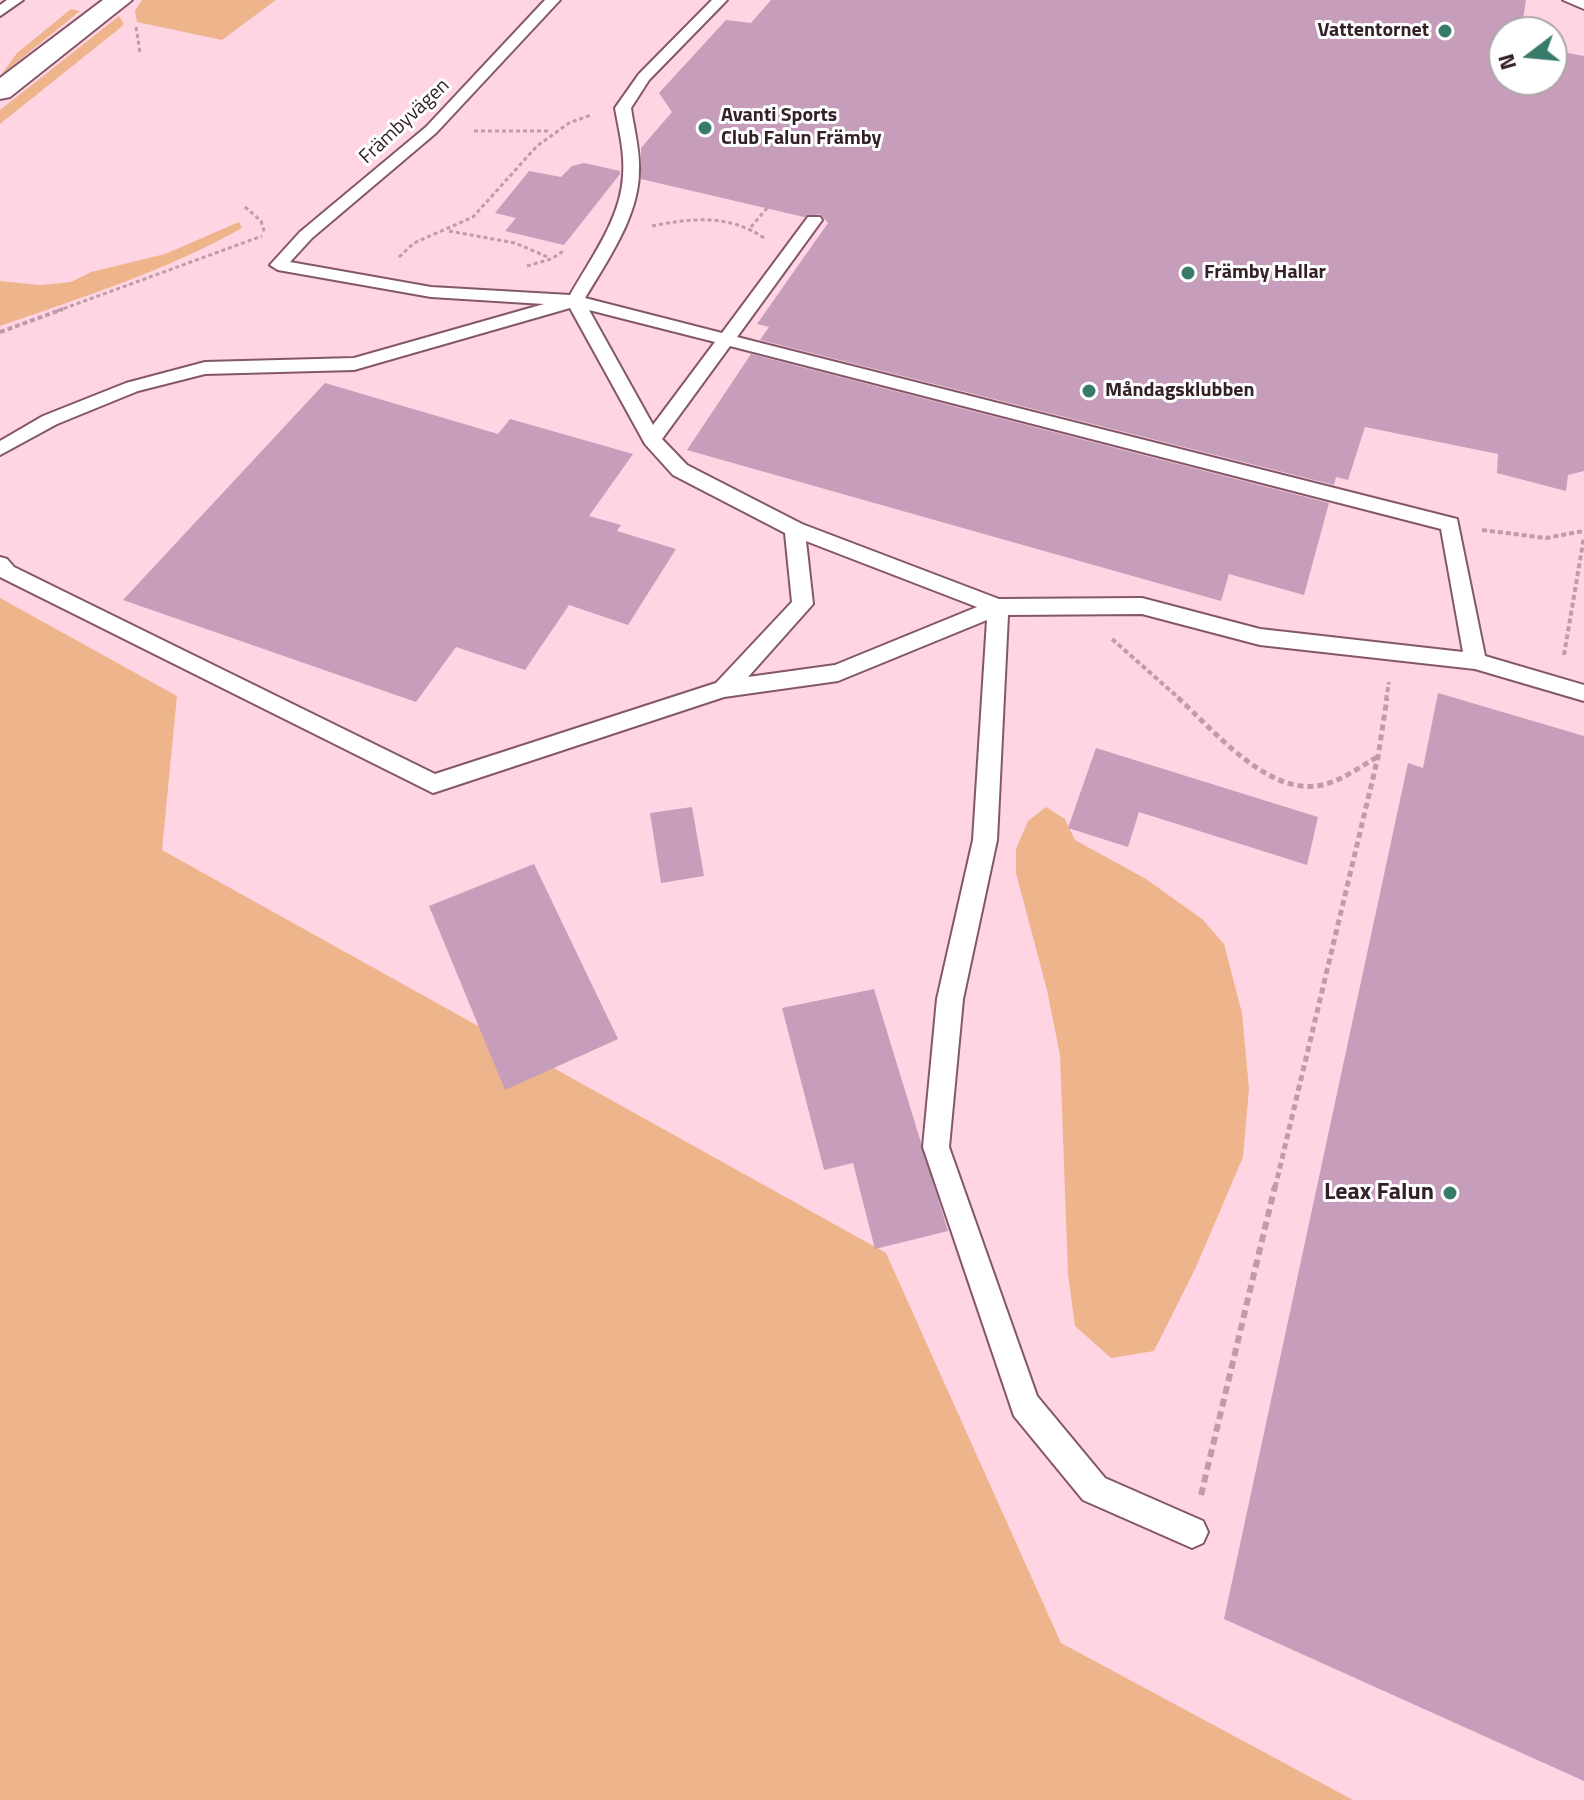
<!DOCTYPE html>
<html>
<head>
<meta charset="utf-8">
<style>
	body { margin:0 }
	#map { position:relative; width:1584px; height:1800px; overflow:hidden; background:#ffd4e3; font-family:"Titillium Web",sans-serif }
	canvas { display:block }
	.north { position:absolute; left:1488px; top:16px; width:80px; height:80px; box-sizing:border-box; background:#fff; border:2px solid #aea6a9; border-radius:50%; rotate:254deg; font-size:22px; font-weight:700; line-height:32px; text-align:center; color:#342128 }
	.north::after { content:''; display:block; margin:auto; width:28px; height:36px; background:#397b6b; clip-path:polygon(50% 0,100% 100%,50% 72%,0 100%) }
</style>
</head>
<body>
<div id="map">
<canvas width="1584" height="1800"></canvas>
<div class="north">N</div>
</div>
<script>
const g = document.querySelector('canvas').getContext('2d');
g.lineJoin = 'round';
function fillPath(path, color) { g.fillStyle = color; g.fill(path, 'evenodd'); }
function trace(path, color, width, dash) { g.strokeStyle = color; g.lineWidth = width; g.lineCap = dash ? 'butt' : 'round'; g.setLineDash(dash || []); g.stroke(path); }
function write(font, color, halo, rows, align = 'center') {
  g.font = font + ' "Titillium Web",sans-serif'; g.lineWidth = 6; g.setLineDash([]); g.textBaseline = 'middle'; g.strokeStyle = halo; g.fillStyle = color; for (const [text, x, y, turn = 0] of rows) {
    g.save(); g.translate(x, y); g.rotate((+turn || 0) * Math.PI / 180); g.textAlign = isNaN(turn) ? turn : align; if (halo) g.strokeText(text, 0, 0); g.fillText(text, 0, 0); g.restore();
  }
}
fillPath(new Path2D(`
	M142,0H276L222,40L137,22L135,11Z
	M71,9L80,11L1,75L17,53Z
	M119,16L124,24L120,28L0,124V110Z
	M239,222L242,228C168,270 81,298 0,326V281L40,285L71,282L91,272L165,254Z
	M0,598L177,696L162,850L886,1253L1061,1643L1353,1800H0Z
	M1046,807L1065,819L1075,840L1146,879L1202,919L1224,944L1242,1013L1249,1089L1243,1157L1196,1267L1154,1351L1111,1358L1075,1326L1068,1274L1060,1055L1047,990L1016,873V849L1028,821Z`), '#eeb58d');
fillPath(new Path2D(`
	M771,0H1526L1521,32H1504V80H1552V50L1584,56V471L1568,475L1566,491L1497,473L1498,454L1365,427L1348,480L1336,477L1334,485L760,340L769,327L757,324L828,223L820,214L804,217L641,179V148L672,112L659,93L726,20L751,23Z
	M584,163L620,171V174L564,245L505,231L516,218L495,213L529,171L561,177L572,166Z
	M751,354L1329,503L1304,595L1229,574L1221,601L687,450Z
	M325,383L498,434L510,419L633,454L589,516L621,525L617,531L676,549L628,625L569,605L525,670L456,647L416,702L123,600Z
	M1438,693L1584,736V1781L1224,1619L1408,763L1423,768Z
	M1096,748L1318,817L1307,865L1139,812L1128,847L1068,828Z
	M692,807L704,876L661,883L650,813Z
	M534,864L618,1039L505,1090L429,906Z
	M874,989L948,1231L875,1249L853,1163L824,1170L782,1008Z`), '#c69dbb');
const lane = new Path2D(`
	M7,0H23L0,16V5Z
	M545,0H560L436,133L312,238L290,262L431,287L570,295C590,260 621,218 623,176C625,153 619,131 615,108L639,74L712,0H727L649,80L631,108C634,129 640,150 639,171C639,216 607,261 585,298L722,333L808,217H820L822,220L737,337L1457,519L1485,656L1584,685V701L1475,669L1260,645L1142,614L1008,615L997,840L963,999L949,1147L1037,1396L1105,1478L1203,1521L1208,1532L1203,1543L1192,1548L1083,1500L1014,1416L923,1147L937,999L973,840L987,620L838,681L724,697L433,793L0,577V557L7,559L14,567L435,774L716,683L792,602L785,533L673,475L645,444L570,308L354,370L205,374L138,391L57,424L0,455V441L43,416L126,383L205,362L354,358L544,304L431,297L278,270L270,265L300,232L426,127ZM589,310L715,342L653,425ZM730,346L1441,529L1463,652L1260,629L1142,598L999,599L802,524L687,465L662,439ZM806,541L824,548L977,607L835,665L748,677L813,604Z
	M1563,0H1584V9Z`);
const secondary = new Path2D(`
	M103,0H132L10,97L0,99V78Z`);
trace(lane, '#845767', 4);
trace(secondary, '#845767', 4);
trace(new Path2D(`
	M136,27L140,53
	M474,131H551
	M245,207L261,221L265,234
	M652,226C692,218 729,214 764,238
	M751,227L767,208
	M449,231L515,243L550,258
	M399,257L414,243L473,217L537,146L569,123L591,115
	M527,266L551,259L565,250
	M57,311L262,236`), '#c09ca9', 3, [4, 3]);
trace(new Path2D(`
	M0,332L63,309
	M1482,530L1546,538L1584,531
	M1112,639L1181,700
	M1564,655L1584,537
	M1386,700L1389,682`), '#c09ca9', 4, [5, 3]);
trace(new Path2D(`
	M1178,698C1214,730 1268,797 1322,785C1341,781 1360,767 1377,757
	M1275,1188L1378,757L1387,698`), '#c09ca9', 5, [6, 4]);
trace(new Path2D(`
	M1201,1495L1275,1186`), '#c09ca9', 6, [8, 5]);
fillPath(lane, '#fff');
fillPath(secondary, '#fff');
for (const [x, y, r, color] of [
	[1445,31,8,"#397b6b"],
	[705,128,8,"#397b6b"],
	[1188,273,8,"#397b6b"],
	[1089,391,8,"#397b6b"],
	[1450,1193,8,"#397b6b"]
]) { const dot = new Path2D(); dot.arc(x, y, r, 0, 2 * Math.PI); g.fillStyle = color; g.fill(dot); trace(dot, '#fff', 3); }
write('bold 20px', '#342128', '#fff', [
	["Vattentornet",1429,31,"right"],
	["Avanti Sports",721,116],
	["Club Falun Främby",721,139],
	["Främby Hallar",1204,273],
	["Måndagsklubben",1105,391]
], 'left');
write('20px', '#342128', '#fff', [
	["Främbyvägen",405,122,-43]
]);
write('bold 24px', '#342128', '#fff', [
	["Leax Falun",1434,1193]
], 'right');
</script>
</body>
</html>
